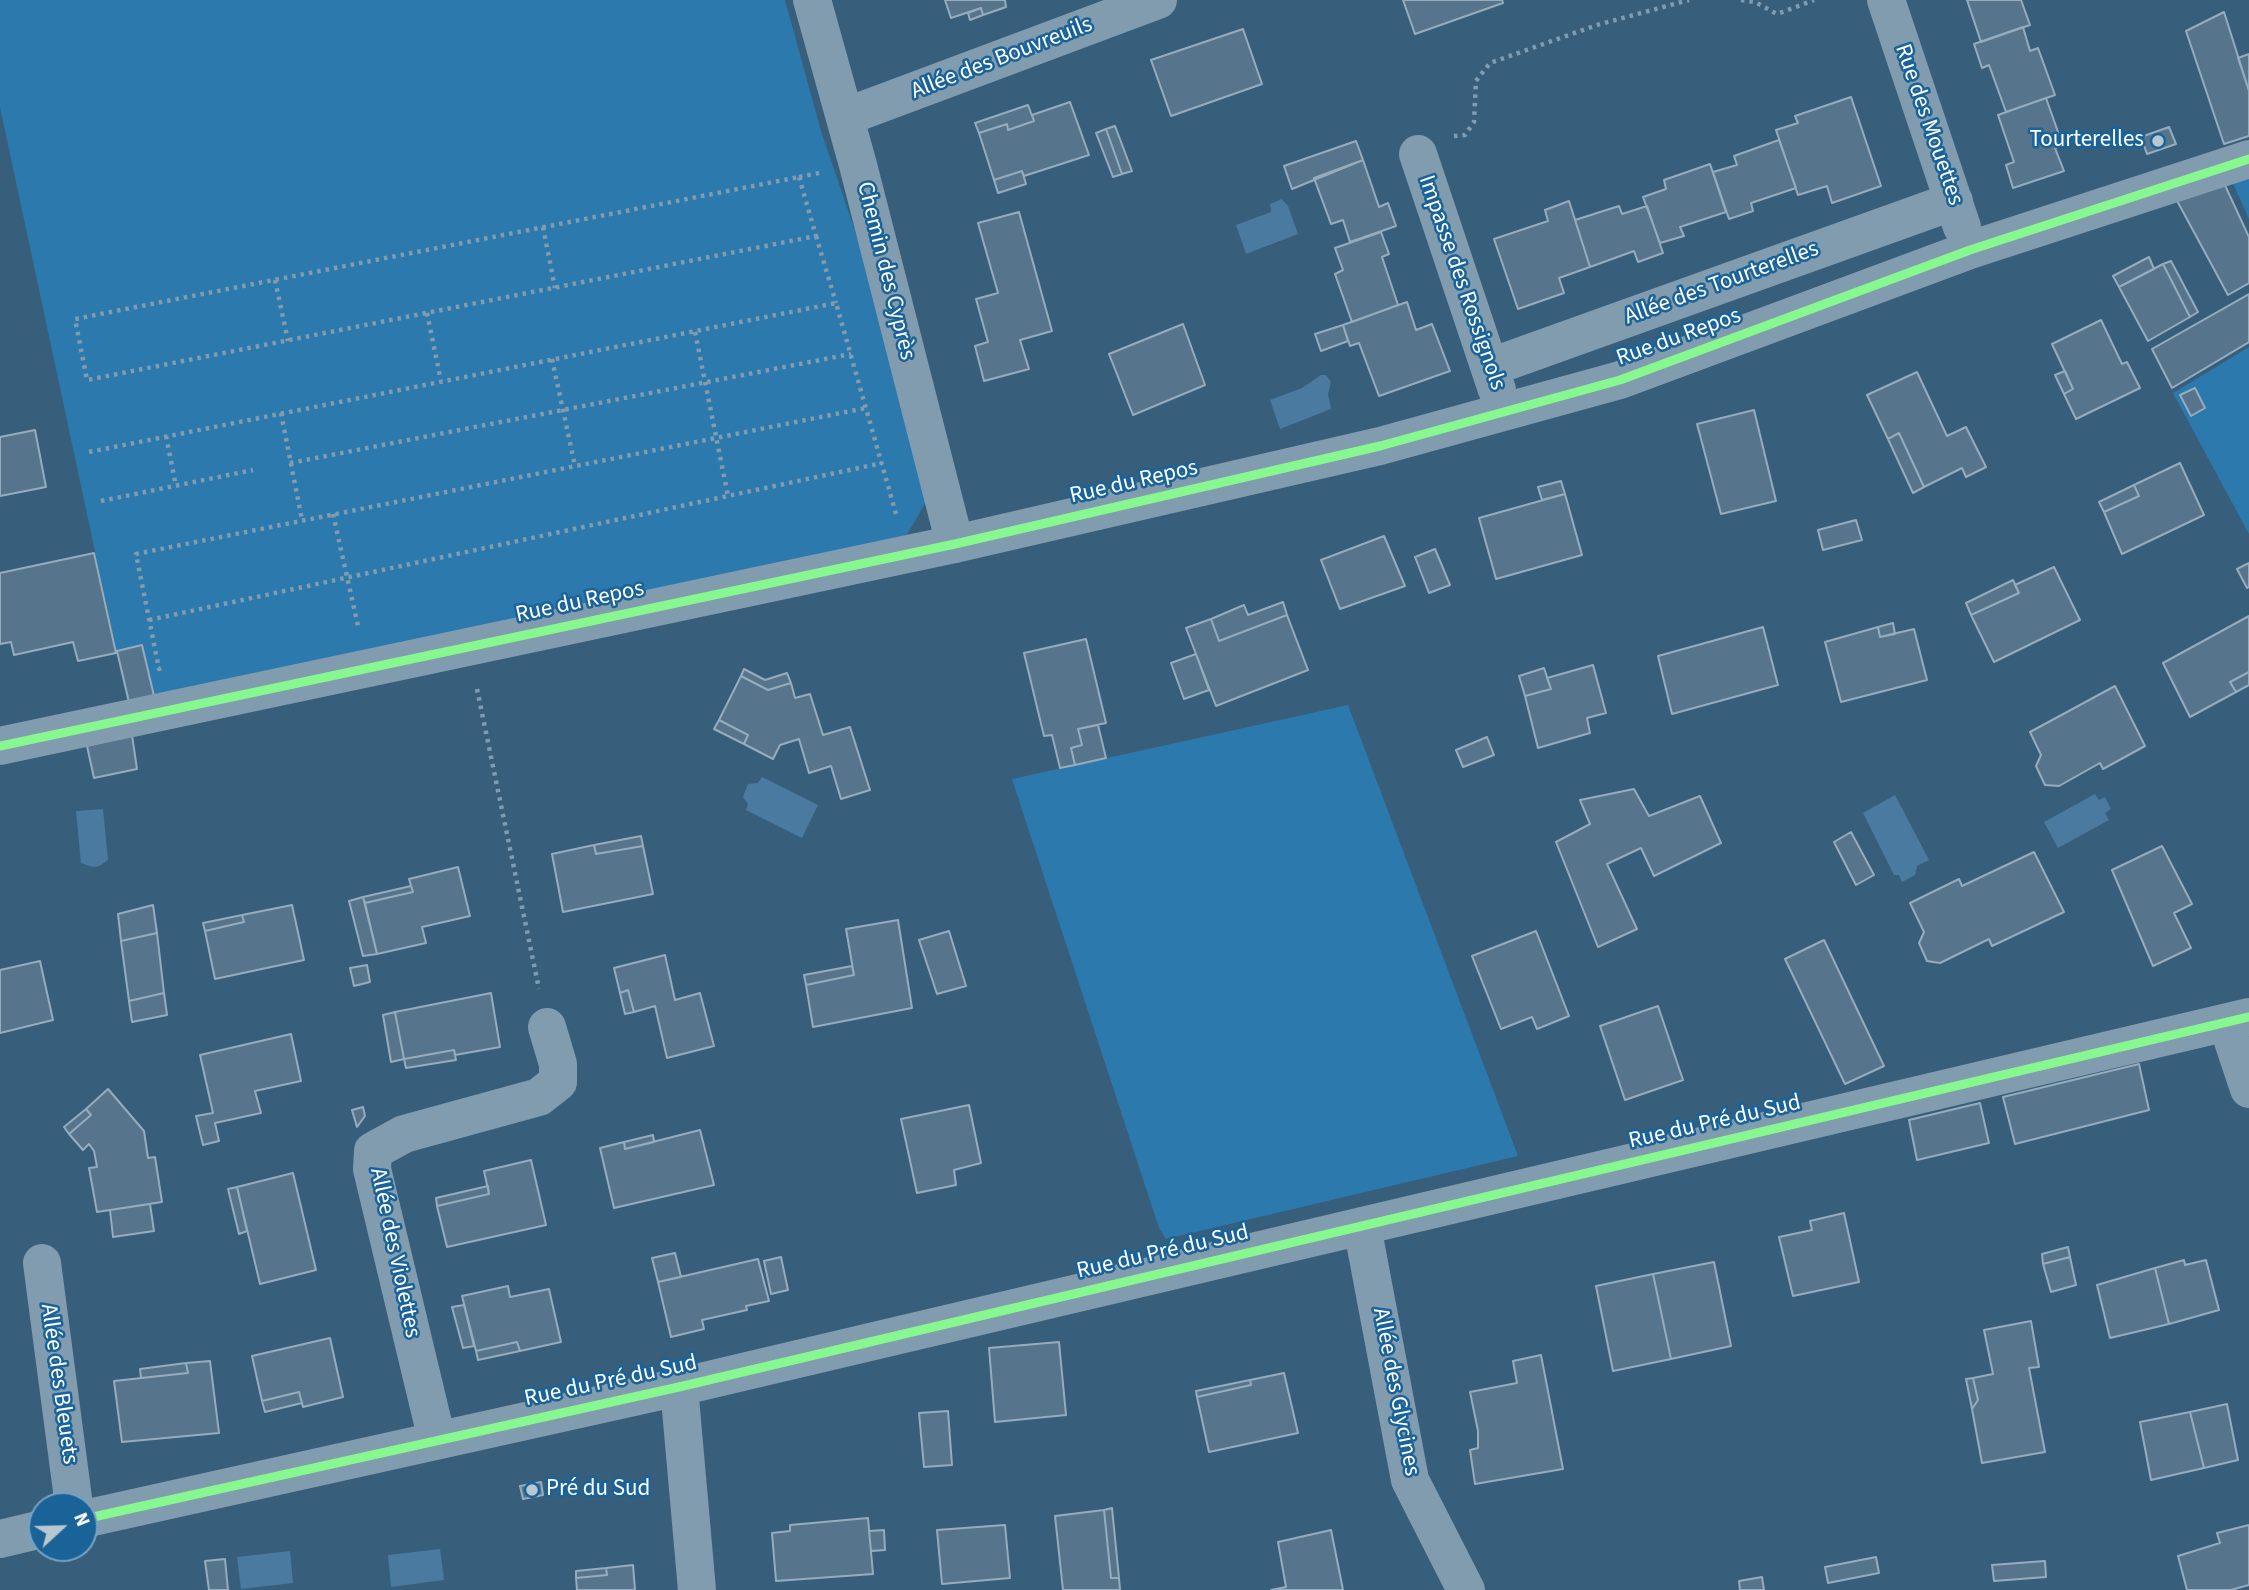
<!DOCTYPE html>
<html>
<head>
<meta charset="utf-8">
<style>
	body { margin:0 }
	#map { position:relative; width:2249px; height:1590px; overflow:hidden; background:#375f7c; font-family:"Source Sans 3",sans-serif }
	canvas { display:block }
	.north { position:absolute; left:28px; top:1492px; width:70px; height:70px; box-sizing:border-box; background:#1a6399; border:2px solid #76a1c2; border-radius:50%; rotate:68deg; font-size:19px; font-weight:700; line-height:28px; text-align:center; color:#fff }
	.north::after { content:''; display:block; margin:auto; width:24px; height:32px; background:#b9c7d1; clip-path:polygon(50% 0,100% 100%,50% 72%,0 100%) }
</style>
</head>
<body>
<div id="map">
<canvas width="2249" height="1590"></canvas>
<div class="north">N</div>
</div>
<script>
const g = document.querySelector('canvas').getContext('2d');
g.lineJoin = 'round';
function fillPath(path, color) { g.fillStyle = color; g.fill(path, 'evenodd'); }
function trace(path, color, width, dash) { g.strokeStyle = color; g.lineWidth = width; g.lineCap = dash ? 'butt' : 'round'; g.setLineDash(dash || []); g.stroke(path); }
function write(font, color, halo, rows, align = 'center') {
  g.font = font + ' "Source Sans 3",sans-serif'; g.lineWidth = 5; g.setLineDash([]); g.textBaseline = 'middle'; g.strokeStyle = halo; g.fillStyle = color; for (const [text, x, y, turn = 0] of rows) {
    g.save(); g.translate(x, y); g.rotate((+turn || 0) * Math.PI / 180); g.textAlign = isNaN(turn) ? turn : align; if (halo) g.strokeText(text, 0, 0); g.fillText(text, 0, 0); g.restore();
  }
}
fillPath(new Path2D(`
	M0,0H785L821,131L868,269L928,498L904,540L127,701L0,107Z
	M2249,173V219L2231,179Z
	M2249,347V534L2173,393Z
	M1348,705L1518,1156L1166,1239L1159,1228L1012,779Z`), '#2c79ad');
fillPath(new Path2D(`
	M1282,199L1288,206L1298,234L1246,254L1236,225L1271,212L1270,204Z
	M1321,375H1326L1331,382L1328,394L1331,409L1280,429L1270,400L1302,388Z
	M762,777L818,805L802,838L746,810L748,804L743,797L748,784L758,783Z
	M2095,794L2099,800L2105,797L2111,809L2105,813L2109,820L2058,848L2044,822Z
	M1895,795L1929,860L1917,866L1915,875L1902,882L1899,875H1894L1863,813Z
	M103,809L108,860C96,869 95,868 81,863L76,811Z
	M440,1549L444,1580L391,1587L388,1555Z
	M290,1551L293,1583L241,1589L237,1557Z`), '#4a7a9f');
const building = new Path2D(`
	M945,0H1005L1006,7L983,15L981,8L951,18Z
	M1403,0H1502L1503,3L1415,34Z
	M1967,0H2021L2030,25L1981,42Z
	M981,8L983,15L970,20L968,13Z
	M2224,12L2249,91V136L2224,144L2186,31Z
	M2023,27L2030,51L2038,48L2055,95L2006,112L1989,65L1982,68L1974,44Z
	M1243,29L1262,84L1171,116L1151,60Z
	M2249,54V91L2238,58Z
	M1851,97L1881,186L1832,203L1827,186L1798,195L1776,130L1798,123L1795,116Z
	M2046,98L2063,146L2055,148L2064,171L2013,188L2006,165L2014,162L1998,115Z
	M1070,102L1089,155L1024,176L1022,171L994,180L979,133L1007,124L1008,130L1034,121L1032,115Z
	M1028,105L1034,121L1008,130L1007,124L979,133L975,123Z
	M1115,126L1132,171L1122,174L1106,129Z
	M2169,127L2176,144L2147,154L2141,137Z
	M1106,129L1122,174L1113,177L1096,133Z
	M1779,140L1796,188L1751,203L1753,211L1729,219L1713,172L1737,165L1734,156Z
	M1356,141L1363,160L1292,189L1284,166Z
	M1363,160L1379,207L1388,203L1396,226L1350,242L1343,220L1331,224L1314,178Z
	M1710,164L1726,212L1680,227L1684,236L1660,243L1643,197L1666,189L1664,180Z
	M1022,171L1026,184L998,193L994,180Z
	M2223,181L2249,237V283L2228,295L2175,197Z
	M1569,201L1590,267L1559,278L1564,293L1518,309L1494,239L1548,221L1545,210Z
	M1619,206L1622,214L1647,206L1663,253L1638,262L1634,251L1590,267L1575,220Z
	M1019,212L1052,331L1020,340L1029,369L984,381L975,346L988,342L976,299L998,293L978,223Z
	M1381,232L1389,254L1382,257L1398,305L1352,322L1335,274L1343,270L1335,248Z
	M2149,257L2154,269L2119,287L2113,276Z
	M2171,261L2198,312L2190,317L2163,264Z
	M2163,264L2190,317L2148,341L2119,287Z
	M2249,294V342L2172,388L2152,349Z
	M1407,302L1416,330L1432,324L1450,371L1379,396L1359,343L1350,346L1343,325Z
	M2101,320L2122,364L2127,362L2140,388L2076,419L2064,394L2073,389L2052,344Z
	M1183,324L1205,385L1133,415L1109,354Z
	M1343,325L1348,341L1321,351L1315,334Z
	M2065,371L2073,389L2064,394L2055,375Z
	M1917,372L1947,436L1966,427L1986,467L1966,477L1962,468L1924,487L1899,433L1888,439L1867,395Z
	M2195,388L2205,408L2191,416L2180,395Z
	M1754,410L1776,501L1721,514L1697,424Z
	M35,430L46,487L0,496V437Z
	M1899,433L1924,487L1913,493L1888,439Z
	M2180,463L2204,515L2122,554L2104,512L2139,496L2134,485Z
	M1561,481L1565,494L1542,500L1538,487Z
	M2134,485L2139,496L2104,512L2099,502Z
	M1565,494L1582,555L1496,579L1479,518Z
	M1856,520L1862,540L1823,550L1818,530Z
	M1384,536L1405,586L1340,609L1321,560Z
	M1435,549L1450,585L1429,593L1415,557Z
	M94,553L116,653L78,661L73,642L14,655L11,642L0,644V573Z
	M2249,563V587L2247,588L2237,569Z
	M2054,567L2080,620L1994,662L1971,615L2019,593L2015,585Z
	M2013,580L2019,593L1971,615L1966,603Z
	M1283,602L1287,615L1219,641L1211,619L1244,605L1248,615Z
	M1287,615L1308,670L1216,706L1186,628L1211,619L1219,641Z
	M2249,616V672L2230,682L2236,692L2190,717L2163,663Z
	M1893,623L1895,634L1880,637L1878,627Z
	M1763,627L1778,685L1672,714L1658,656Z
	M1878,627L1880,637L1914,629L1927,680L1841,702L1825,642Z
	M1086,639L1106,723L1078,729L1082,745L1071,748L1075,765L1060,768L1052,735L1044,736L1024,653Z
	M142,645L154,696L129,702L117,651Z
	M1196,654L1209,690L1184,699L1171,663Z
	M1593,665L1606,713L1587,718L1590,733L1538,748L1525,696L1551,689L1547,678Z
	M1544,668L1551,689L1525,696L1519,676Z
	M744,669L765,680L787,673L791,683L768,690L741,676Z
	M2249,672V685L2236,692L2230,682Z
	M741,676L768,690L791,683L795,698L810,694L823,735L850,727L870,790L841,799L831,766L809,773L799,739L780,745L773,759L744,744L748,735L719,720Z
	M2115,686L2145,746L2103,769L2100,763L2059,786L2045,785L2036,766L2041,755L2030,732Z
	M719,720L748,735L744,744L714,729Z
	M1098,725L1106,758L1075,765L1071,748L1082,745L1078,729Z
	M132,735L137,769L94,778L87,746Z
	M1487,737L1494,755L1463,767L1456,750Z
	M1634,789L1649,816L1700,796L1721,843L1654,876L1641,848L1607,864L1637,929L1598,947L1556,842L1590,824L1580,800Z
	M1851,832L1874,875L1856,885L1834,842Z
	M641,836L643,846L596,854L594,845Z
	M594,845L596,854L643,846L653,894L563,912L552,854Z
	M2162,846L2192,904L2174,913L2191,948L2153,966L2112,870Z
	M2034,852L2064,912L1992,946L1989,939L1940,963L1927,961L1919,943L1924,932L1910,903L1959,879L1962,886Z
	M458,867L470,916L422,927L426,943L377,954L365,903L413,892L409,879Z
	M411,886L413,892L365,903L363,897Z
	M363,897L377,954L363,956L349,901Z
	M153,905L157,933L121,941L118,914Z
	M292,905L304,960L215,979L205,931L244,922L242,915Z
	M242,915L244,922L205,931L203,923Z
	M898,920L912,1008L813,1027L806,985L854,975L846,929Z
	M949,931L966,986L937,994L919,940Z
	M1536,931L1569,1016L1537,1029L1532,1017L1501,1029L1472,956Z
	M157,933L164,993L129,1001L121,941Z
	M1824,940L1884,1066L1845,1084L1785,959Z
	M665,955L675,1000L700,993L714,1046L667,1058L655,1006L634,1012L628,990L620,993L614,968Z
	M40,961L53,1020L0,1033V970Z
	M367,965L370,982L354,986L350,968Z
	M852,966L854,975L806,985L804,975Z
	M628,990L634,1012L625,1014L620,993Z
	M164,993L167,1015L132,1022L129,1001Z
	M491,993L500,1047L455,1055L454,1050L404,1059L395,1012Z
	M1658,1006L1683,1080L1625,1100L1600,1026Z
	M395,1012L404,1059L391,1062L383,1015Z
	M291,1034L301,1081L255,1091L261,1113L215,1123L219,1141L203,1145L196,1116L213,1113L200,1055Z
	M454,1050L456,1060L406,1068L404,1059Z
	M2139,1064L2149,1110L2015,1144L2003,1097Z
	M108,1089L144,1131L148,1158L155,1157L162,1202L97,1212L89,1168L97,1167L94,1151L89,1144L83,1150L69,1134L91,1115L86,1109Z
	M1980,1103L1989,1143L1917,1160L1909,1120Z
	M969,1105L981,1163L954,1170L956,1185L917,1193L901,1119Z
	M363,1107L365,1116L357,1127L352,1110Z
	M86,1109L91,1115L69,1134L64,1127Z
	M700,1130L714,1185L614,1208L600,1148L624,1142L625,1149Z
	M653,1135L654,1142L625,1149L624,1142Z
	M531,1160L546,1225L447,1247L437,1206L489,1194L484,1171Z
	M293,1173L316,1270L260,1284L237,1187Z
	M488,1186L489,1194L437,1206L436,1198Z
	M237,1187L247,1231L239,1234L228,1189Z
	M150,1204L154,1231L113,1237L110,1210Z
	M1844,1213L1859,1282L1793,1296L1779,1237L1812,1230L1810,1221Z
	M2068,1247L2070,1257L2043,1264L2042,1254Z
	M675,1253L681,1277L658,1282L652,1258Z
	M781,1257L788,1290L771,1294L764,1261Z
	M2070,1257L2076,1285L2051,1292L2043,1264Z
	M758,1259L769,1301L746,1306L747,1310L702,1320L704,1329L671,1337L658,1282Z
	M2184,1260L2185,1265L2206,1260L2219,1310L2169,1324L2155,1268Z
	M1714,1262L1731,1346L1671,1359L1653,1274Z
	M2155,1268L2169,1324L2110,1338L2097,1285Z
	M1653,1274L1671,1359L1613,1371L1596,1286Z
	M508,1286L510,1297L549,1289L561,1342L520,1351L517,1342L476,1351L462,1296Z
	M464,1305L474,1346L463,1348L452,1307Z
	M2031,1321L2039,1367L2029,1368L2045,1452L1982,1463L1972,1409L1978,1400L1973,1378L1993,1374L1984,1330Z
	M330,1338L343,1397L303,1407L299,1392L262,1401L252,1356Z
	M517,1342L520,1351L478,1360L476,1351Z
	M1059,1342L1066,1415L995,1422L989,1348Z
	M1541,1355L1563,1469L1475,1484L1470,1450L1478,1448V1431L1470,1392L1517,1383L1513,1361Z
	M210,1361L219,1433L122,1442L114,1381L188,1373L186,1363Z
	M186,1363L188,1373L141,1378L140,1369Z
	M1284,1373L1298,1433L1209,1452L1197,1397L1251,1385L1250,1380Z
	M1973,1378L1978,1400L1972,1409L1966,1379Z
	M1250,1380L1251,1385L1197,1397L1196,1391Z
	M299,1392L302,1403L265,1412L262,1401Z
	M2227,1404L2238,1460L2204,1468L2190,1412Z
	M948,1411L952,1465L924,1467L919,1413Z
	M2190,1412L2204,1468L2151,1480L2140,1422Z
	M541,1482L543,1495L523,1499L520,1486Z
	M1112,1508L1119,1578H1111L1104,1510Z
	M1104,1510L1111,1578H1119L1120,1590H1063L1055,1516Z
	M868,1518L873,1574L776,1581L772,1533L790,1531V1525Z
	M1005,1525L1010,1578L942,1584L937,1530Z
	M2249,1525V1585L2231,1590H2187L2178,1556L2220,1543L2217,1533Z
	M884,1530L885,1550L871,1551L869,1531Z
	M1331,1530L1343,1590H1271L1286,1587L1278,1542Z
	M1876,1557L1879,1573L1828,1583L1825,1567Z
	M225,1559L228,1590H209L205,1561Z
	M2045,1561L2046,1577L1994,1581L1992,1565Z
	M633,1565L635,1590H577L576,1578L607,1575L606,1568Z
	M606,1568L607,1575L576,1578V1571Z
	M1762,1577L1764,1590H1740L1739,1581Z`);
fillPath(building, '#56758c');
trace(building, '#96acbc', 2);
trace(new Path2D(`
	M1741,0L1755,2L1777,14L1814,0
	M1454,136L1465,135L1474,122L1476,81L1490,63L1597,25L1689,0
	M799,177L816,236L87,380L75,319Z
	M799,177L819,173
	M543,227L555,288
	M816,236L836,303
	M275,280L288,341
	M427,313L441,381
	M695,332L728,496
	M552,359L575,466
	M281,413L302,520
	M166,436L176,486
	M89,452L836,303L896,514
	M290,463L851,354
	M101,501L253,470
	M333,514L358,626
	M149,620L882,463
	M161,668L159,669L136,554L866,408
	M477,689L539,989`), '#819baf', 4.5, [3.5, 5]);
trace(new Path2D(`
	M812,0L858,165L955,544
	M1886,0L1962,227
	M845,117L1158,0
	M1418,154L1497,390
	M1491,367L1954,201
	M0,746L955,544L1380,446L1620,380L1970,250L2249,159
	M2227,1023L2249,1089
	M1362,1226L1410,1480L1466,1590
	M42,1263L74,1506
	M679,1387L697,1590
	M437,1440L372,1169L373,1151L404,1134L539,1097L558,1082V1064L547,1027
	M84,1519L679,1387L2249,1017
	M0,1539L42,1529`), '#819baf', 38);
trace(new Path2D(`
	M0,746L955,544L1380,446L1620,380L1970,250L2249,159
	M84,1519L679,1387L2249,1017`), '#87f88f', 9);
for (const [x, y, r, color] of [
	[2158,141,7,"#b9c7d1"],
	[532,1490,7,"#b9c7d1"]
]) { const dot = new Path2D(); dot.arc(x, y, r, 0, 2 * Math.PI); g.fillStyle = color; g.fill(dot); trace(dot, '#1a6399', 2.5); }
write('23px', '#fff', '#1a6399', [
	["Allée des Bouvreuils",1002,59,-21],
	["Rue des Mouettes",1928,125,71],
	["Chemin des Cyprès",885,271,76],
	["Impasse des Rossignols",1461,283,71],
	["Allée des Tourterelles",1722,284,-20],
	["Rue du Repos",1679,338,-20],
	["Rue du Repos",1134,483,-13],
	["Rue du Repos",580,603,-12],
	["Rue du Pré du Sud",1715,1123,-13],
	["Allée des Violettes",394,1253,78],
	["Rue du Pré du Sud",1163,1253,-13],
	["Rue du Pré du Sud",611,1382,-12],
	["Allée des Bleuets",58,1384,82],
	["Allée des Glycines",1395,1392,79]
]);
write('23px', '#fff', '#1a6399', [
	["Tourterelles",2144,141],
	["Pré du Sud",546,1490,"left"]
], 'right');
</script>
</body>
</html>
